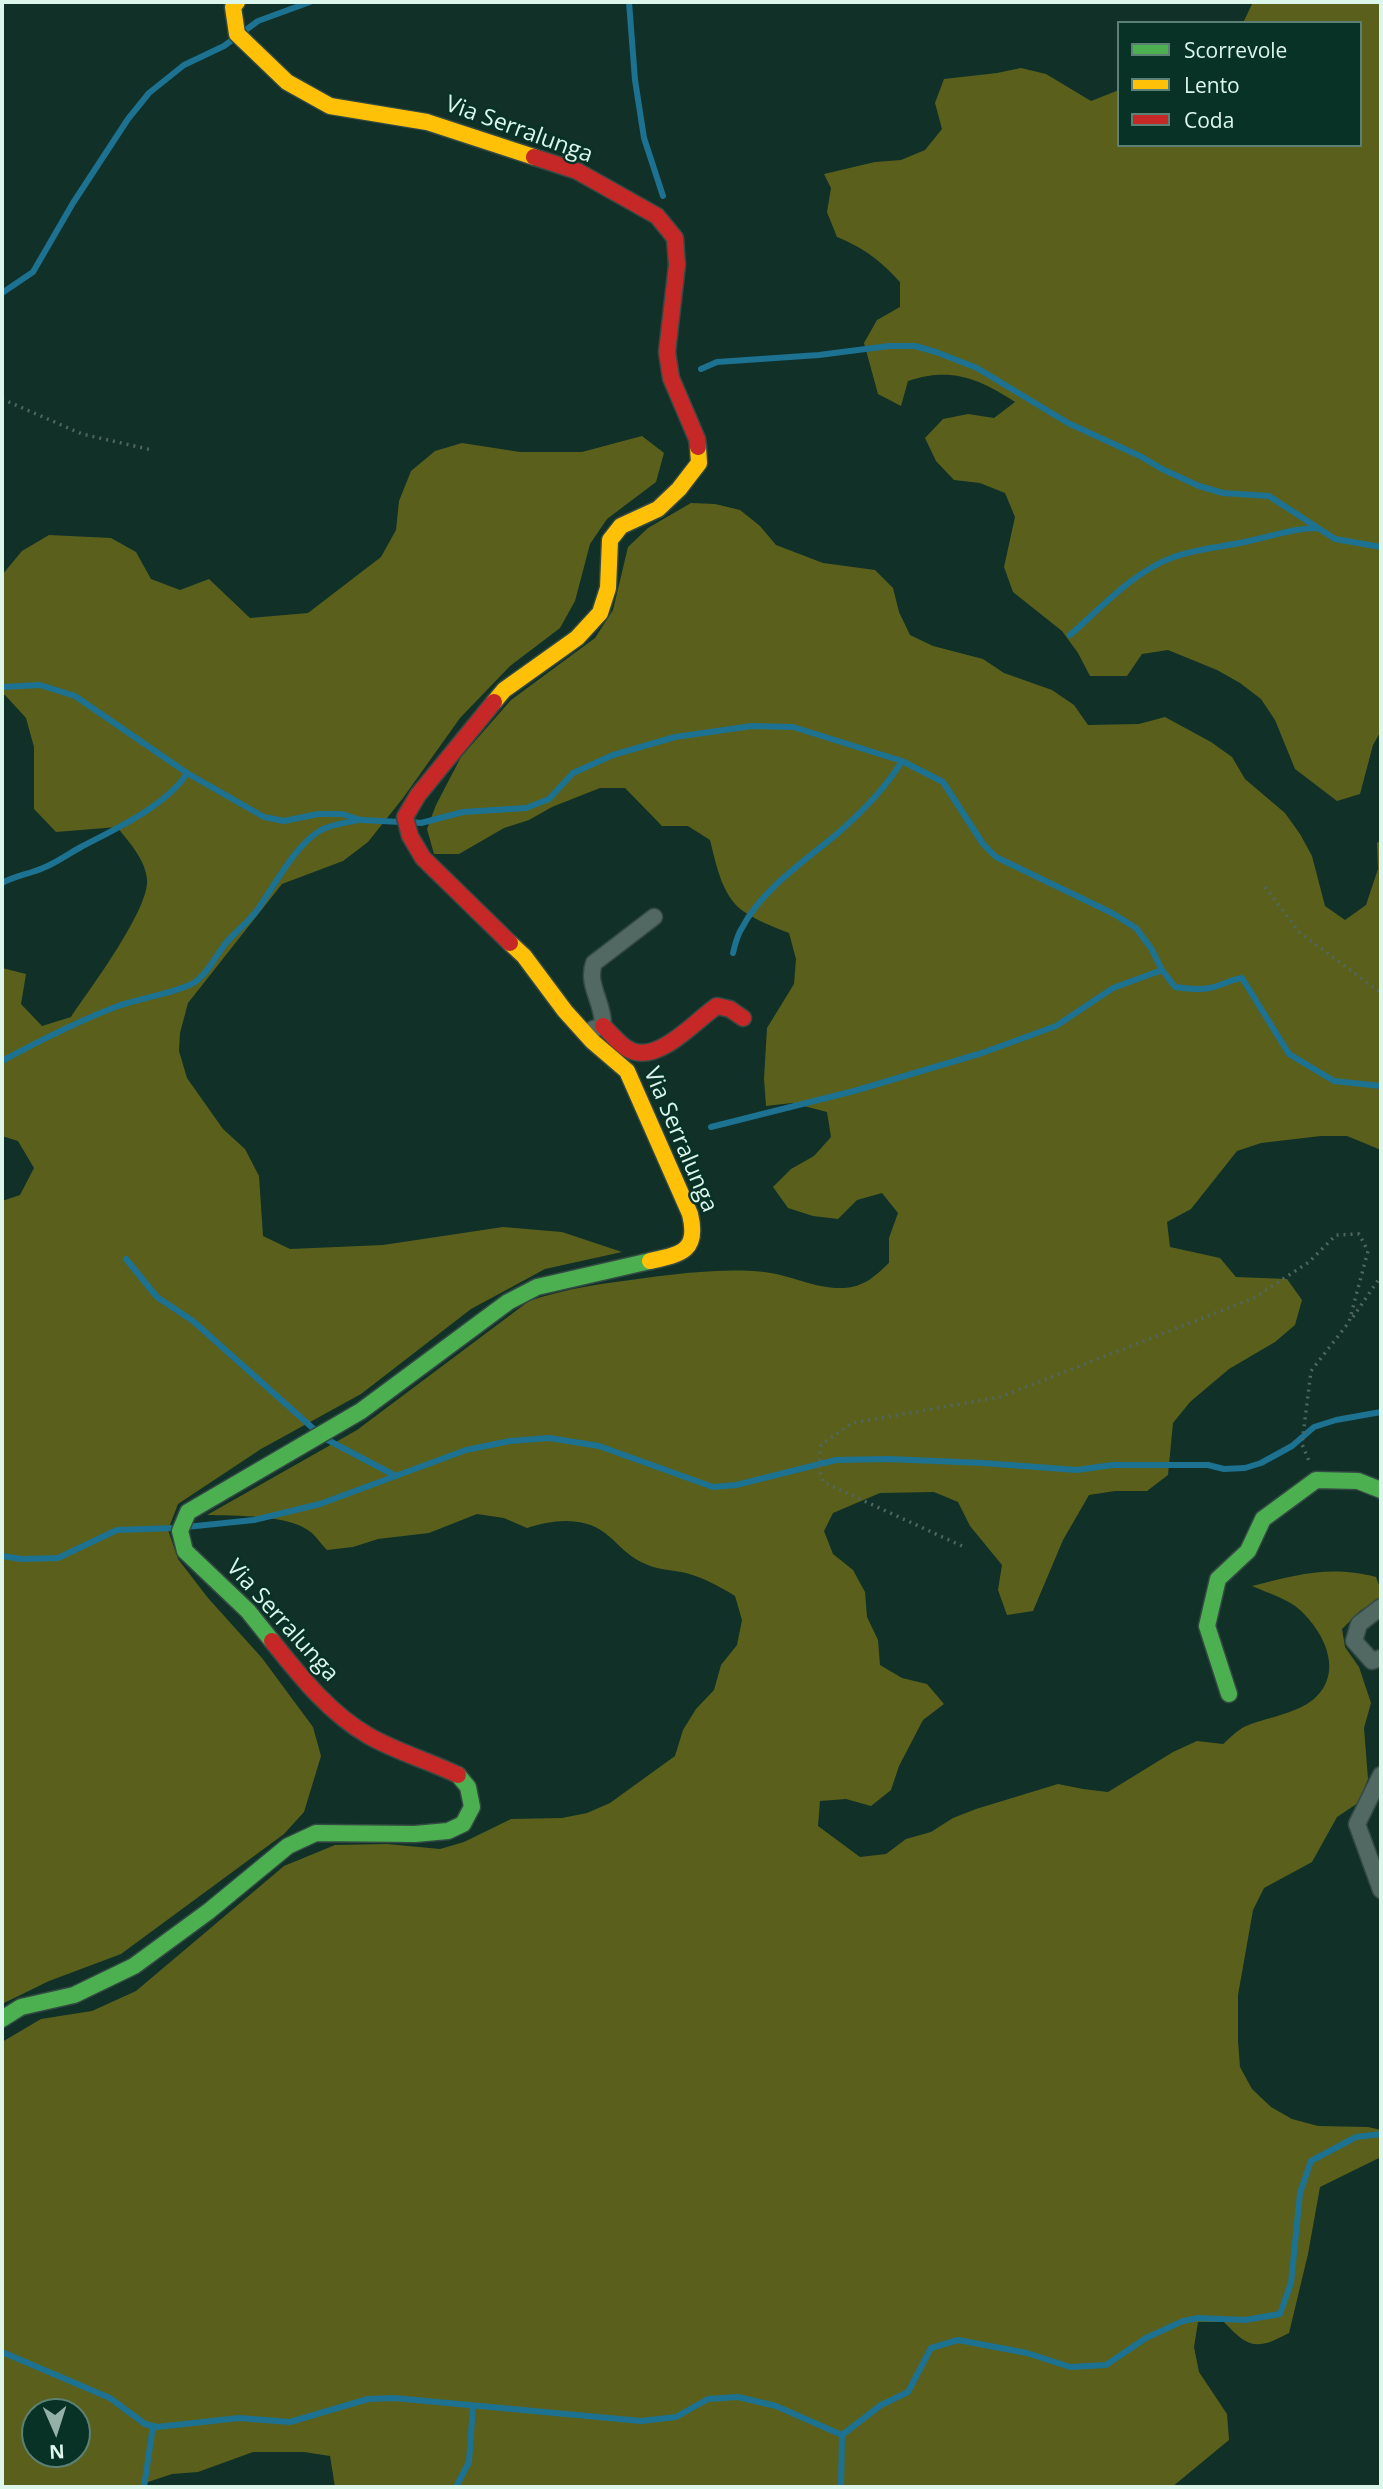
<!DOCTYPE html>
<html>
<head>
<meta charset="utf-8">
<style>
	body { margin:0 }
	#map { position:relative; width:1383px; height:2489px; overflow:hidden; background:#103028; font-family:"Open Sans",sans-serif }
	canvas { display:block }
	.frame { position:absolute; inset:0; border:4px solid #dcf6ec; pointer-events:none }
	.legend { position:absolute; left:1117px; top:21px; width:245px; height:126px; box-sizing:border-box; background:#083226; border:2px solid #5d8075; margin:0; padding:9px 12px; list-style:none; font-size:21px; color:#dcf6ec }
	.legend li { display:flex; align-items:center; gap:14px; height:35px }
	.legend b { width:35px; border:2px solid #5d8075 }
	.north { position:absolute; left:21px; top:2398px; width:70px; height:70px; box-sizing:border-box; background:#083226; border:2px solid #5d8075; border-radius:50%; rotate:177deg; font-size:19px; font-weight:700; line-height:28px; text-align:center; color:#dcf6ec }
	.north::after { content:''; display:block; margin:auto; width:24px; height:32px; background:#95b1a7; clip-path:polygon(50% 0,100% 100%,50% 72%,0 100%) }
</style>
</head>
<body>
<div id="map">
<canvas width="1383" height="2489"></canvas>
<div class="frame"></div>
<ul class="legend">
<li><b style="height:9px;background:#4caf50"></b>Scorrevole</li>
<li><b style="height:9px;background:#ffc107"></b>Lento</li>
<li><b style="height:9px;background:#c62828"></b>Coda</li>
</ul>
<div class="north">N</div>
</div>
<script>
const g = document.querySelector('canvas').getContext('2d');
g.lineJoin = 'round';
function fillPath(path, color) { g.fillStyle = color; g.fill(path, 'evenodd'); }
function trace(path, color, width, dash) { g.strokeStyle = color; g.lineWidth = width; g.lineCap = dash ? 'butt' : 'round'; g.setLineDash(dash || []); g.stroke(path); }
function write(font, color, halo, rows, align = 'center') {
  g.font = font + ' "Open Sans",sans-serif'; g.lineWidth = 5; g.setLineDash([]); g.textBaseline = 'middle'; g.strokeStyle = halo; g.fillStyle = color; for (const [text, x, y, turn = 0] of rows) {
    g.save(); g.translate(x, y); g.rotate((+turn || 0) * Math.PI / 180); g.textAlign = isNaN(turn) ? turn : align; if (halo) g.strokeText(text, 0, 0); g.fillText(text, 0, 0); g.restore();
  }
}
fillPath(new Path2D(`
	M1253,2H1381V731L1373,745L1360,794L1337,801L1295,769L1275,720L1261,699L1240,683L1217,670L1168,650L1142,654L1127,676H1090L1078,653L1062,631L1013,592L1004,567L1015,517L1005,493L980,483L954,480L936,461L925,438L943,419L968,414L994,418L1015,402C978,378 951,367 908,381L901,406L878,394L864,343L877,320L900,307V282C881,261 864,248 837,237L827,212L831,188L824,174L875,162L901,160L925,150L942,129L935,103L944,79L997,73L1021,68L1046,74L1091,101L1119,90V145H1360V23H1243Z
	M642,436L664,453L656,482L607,519L590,544L575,601L560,628L510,666L460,718L403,798L368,842L343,861L282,884L188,1003L180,1033L179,1051L187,1078L223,1129L245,1149L259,1176L263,1236L290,1249L383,1245L503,1227L562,1232L622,1252L545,1269L471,1309L361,1394L261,1449L178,1504L168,1530L178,1559L208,1598L262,1658L313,1727L321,1756L304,1812L284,1834L121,1954L49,1981L2,2004V1201L20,1195L34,1168L18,1141L2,1136V968L26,974L21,1004L42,1026L71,1017C89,990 150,909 147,879C145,859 129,842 117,827L56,832L34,809V747L26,718L5,695H2V575L22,551L49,535L111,538L136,552L151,579L180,590L209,579L250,618L308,613L381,557L396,530L399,501L411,471L435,451L462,443L520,452H582Z
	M691,503L715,504L740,510L760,526L776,545L823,563L875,570L893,588L899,612L910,635L933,646L983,659L1004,673L1052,690L1074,705L1088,725L1139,724L1165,717L1211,742L1232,757L1245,779L1285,813L1300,834L1312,856L1325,906L1345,920L1366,905L1378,869L1377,843L1381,840V1150L1347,1136H1321L1261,1143L1237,1151L1191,1209L1167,1222L1170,1247L1220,1258L1236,1277L1287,1279L1302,1300L1295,1325L1275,1342L1229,1369L1190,1402L1173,1423L1168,1475L1147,1491H1115L1089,1495L1063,1540L1033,1611L1007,1615L998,1590L1002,1565L970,1526L958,1502L934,1492L880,1493L833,1513L824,1531L833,1554L853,1570L865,1592L867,1617L878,1640L880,1665L902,1678L927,1684L944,1704L923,1720L899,1766L891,1790L871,1806L846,1799L820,1801L818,1826L860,1857L886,1854L906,1839L931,1832L953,1818L976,1809L1058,1784L1083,1789L1108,1792L1173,1752L1197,1741L1223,1744C1229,1739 1236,1731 1244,1727C1266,1717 1294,1715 1314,1699C1344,1673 1325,1633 1300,1610C1288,1599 1268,1593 1252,1586C1297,1575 1329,1565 1376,1577L1381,1590V1601L1361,1610L1342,1629L1345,1647L1359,1667L1371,1703L1364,1728L1368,1779L1358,1803L1337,1817L1312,1862L1264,1888L1253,1910L1238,1995V2041L1240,2067L1252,2089L1271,2107L1292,2119L1318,2126L1368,2127L1381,2130V2157L1320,2187L1308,2254L1289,2333C1257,2350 1249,2349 1224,2322H1198L1194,2347L1199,2372L1227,2414L1229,2440L1172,2487H335L330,2456L304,2452H253L198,2472L172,2474L148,2482L146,2487H2V2042L41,2019L92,2011L136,1991L284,1866L335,1845L387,1844L440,1849L464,1842L511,1819L562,1818L587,1813L610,1803L675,1756L683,1730L696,1709L714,1690L721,1665L737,1645L742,1620L735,1596C719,1586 704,1578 686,1573C673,1570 660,1570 648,1565C630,1559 619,1544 605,1533C582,1516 552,1520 527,1528L504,1518L477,1514L429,1533L378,1539L353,1547L327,1550C322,1545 317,1538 312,1533C290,1514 235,1516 207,1515L357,1430L529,1301C567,1288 606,1283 645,1278C684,1273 725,1268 764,1272C791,1275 815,1289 843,1288C864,1287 874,1277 889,1263V1238L898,1213L882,1193L857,1200L838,1219L813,1216L788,1208L773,1187L791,1169L814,1156L831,1137L827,1112L792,1103L766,1106L764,1079L767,1028L794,984L796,959L789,933C774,927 757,921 743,911C722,896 716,864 710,840L688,826H662L625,788H600L552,807L529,820L504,828L459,854H434L427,829L436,805L461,757L511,700L595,638L613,610L628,547L648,528ZM35,2412H77V2454H35Z`), '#5a601c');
trace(new Path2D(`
	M629,2L635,80L644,138L663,196
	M2,293L33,272L73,203L128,119L149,93L184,65L224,46L258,21L310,2
	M701,369L717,362L819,355L889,346H915L936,352L977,368L1068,423L1142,457L1162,469L1199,486L1223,493L1269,496L1335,539L1381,547
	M1070,635C1102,607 1134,571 1174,557C1198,548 1224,547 1249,541C1273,536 1293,528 1318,528
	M2,687L40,685L75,696L187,773L264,817L284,821L318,814H342L361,820L401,822
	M412,822L421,823L463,812L526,808L549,799L573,773L613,755L675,737L752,726L793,727L902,761L943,782L983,844L996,857L1112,913L1136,928L1151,948L1162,970L1175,987C1190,989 1205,991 1220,985C1228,982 1234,979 1242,978L1289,1054L1334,1081L1381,1086
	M2,883C15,876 29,874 43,868C56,863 68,854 81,847C113,830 168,805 187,773
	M733,953C735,945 737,935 742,928C761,890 806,860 838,833C862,812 885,789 902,761
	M2,1061C39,1041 78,1021 118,1006C140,998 177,993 195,982C207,974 216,956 225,944C235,932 249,922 258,909C275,885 295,845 321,830C333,824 345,823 358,820
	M711,1127L854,1091L982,1053L1056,1026L1113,988L1162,970
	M126,1259L157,1297L193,1321L316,1431
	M324,1438L396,1476
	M186,1527L254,1520L320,1504L466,1450L510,1441L549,1438L599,1446L713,1487L736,1485L836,1460L888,1459L983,1463L1077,1470L1112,1465H1208L1224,1469L1245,1468L1261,1463L1292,1446L1314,1427L1336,1420L1381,1412
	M2,1556L22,1559L58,1558L117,1530L175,1528
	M2,2352L110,2398L145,2424L157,2427L239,2418L290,2422L368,2399L394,2398L641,2421L676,2417L708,2399L738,2397L776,2406L842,2435L881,2405L908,2392L931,2348L958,2340L1027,2353L1070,2367L1106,2365L1146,2338L1183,2321L1198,2318L1245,2320L1280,2314L1291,2283L1300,2193L1311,2161L1356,2137L1381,2134
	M144,2487L153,2426
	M456,2487L469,2462L473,2406
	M841,2487L842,2435`), '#1d7191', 6);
const street = new Path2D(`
	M593,1029L603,1026C604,1003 586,985 594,963L654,917
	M1381,1607L1359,1624L1354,1641L1372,1661L1381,1658
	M1381,1775L1357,1824L1381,1890`);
const fast = new Path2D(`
	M272,1641L248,1611L185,1551L180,1531L188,1512L361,1411L508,1302L537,1287L650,1261
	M1229,1694L1207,1626L1218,1579L1248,1551L1263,1519L1316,1480L1358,1481L1381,1490
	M2,2019L21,2007L74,1995L134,1966L209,1911L288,1846L316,1833L415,1834L448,1831L463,1824L472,1807L468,1787L458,1775`);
const slow = new Path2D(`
	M237,2L233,7L237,34L287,82L330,106L427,122L534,157
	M494,702L504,690L577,638L600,613L608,588L610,540L621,526L658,509L679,489L699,463L698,447
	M510,943L524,956L565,1011L592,1041L627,1071L690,1214C699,1251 682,1254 650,1261`);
const jam = new Path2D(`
	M534,157L577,171L657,216L675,238L677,265L667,352L671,378L697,439L698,447
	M494,702L418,795L405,817L410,836L423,858L510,943
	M603,1026C612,1034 621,1047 632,1051C660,1062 696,1020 717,1006L730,1009L743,1018
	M272,1641C300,1676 329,1713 369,1736C397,1752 429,1761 458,1775`);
trace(street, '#344943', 19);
trace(fast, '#344943', 19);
trace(slow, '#344943', 19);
trace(jam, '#344943', 19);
trace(new Path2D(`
	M2,399L82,434L152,450
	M1265,887L1299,932L1381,993
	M1353,1317L1381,1276
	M962,1546L823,1482L819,1468L821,1445L852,1423L1000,1397L1254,1298L1309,1262L1336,1235L1359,1234L1368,1251L1349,1322L1311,1371L1302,1444L1309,1461`), '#50665f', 3.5, [2, 5]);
trace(street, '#526862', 16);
trace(fast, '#4caf50', 16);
trace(slow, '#ffc107', 16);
trace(jam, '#c62828', 16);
write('23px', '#dcf6ec', '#083226', [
	["Via Serralunga",519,130,20],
	["Via Serralunga",680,1140,67],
	["Via Serralunga",282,1621,48]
]);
</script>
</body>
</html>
